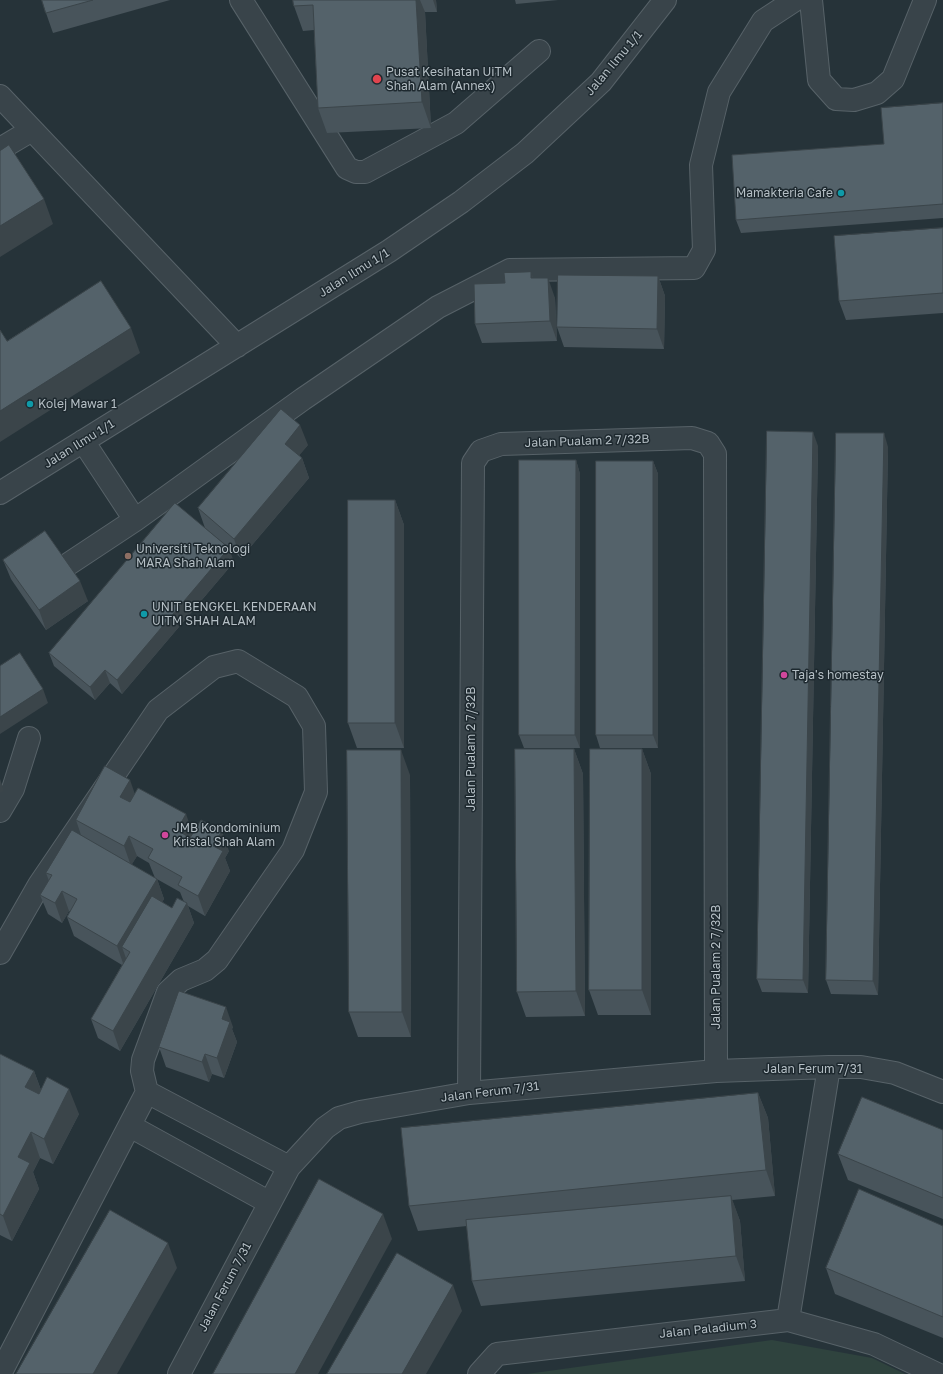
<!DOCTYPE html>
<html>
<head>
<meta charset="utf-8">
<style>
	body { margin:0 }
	canvas { display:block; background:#263339 }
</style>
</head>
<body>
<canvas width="943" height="1374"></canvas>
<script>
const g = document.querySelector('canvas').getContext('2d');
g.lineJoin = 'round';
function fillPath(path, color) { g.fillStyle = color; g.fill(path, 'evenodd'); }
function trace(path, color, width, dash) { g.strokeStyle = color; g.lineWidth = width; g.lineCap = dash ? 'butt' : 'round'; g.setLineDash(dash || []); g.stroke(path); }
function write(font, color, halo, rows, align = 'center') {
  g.font = font + ' "Golos Text",sans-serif'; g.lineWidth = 3; g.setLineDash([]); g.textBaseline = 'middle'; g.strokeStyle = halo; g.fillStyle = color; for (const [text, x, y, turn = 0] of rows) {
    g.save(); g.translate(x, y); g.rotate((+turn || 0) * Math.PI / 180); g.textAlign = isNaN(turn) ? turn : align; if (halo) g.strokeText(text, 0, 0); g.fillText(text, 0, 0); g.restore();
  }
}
fillPath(new Path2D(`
	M772,1340L872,1358L905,1374H527Z`), '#2f433e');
const minor = new Path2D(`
	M241,0L347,168L356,172H365L456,123L539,51
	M811,0L819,80L836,99L854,100L877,93L893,79L925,0
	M0,96L237,346
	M0,149L32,130
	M83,441L135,520
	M0,493L389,251L461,202L525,153L601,82L665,0
	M67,565L135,520L303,399L438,307L510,270L694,268L704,250L701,165L719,92L763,21L795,0
	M0,811L13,789L29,738
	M0,953L39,885L158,710L214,667L238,661L297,697L314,726L316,792L293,850L217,960L205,970L181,980L168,992L143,1060L142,1071L147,1092L0,1374
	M147,1092L289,1167
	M469,1093L473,463L481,451L501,444L692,438L708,443L715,454L716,1071
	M130,1126L270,1203
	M788,1320L829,1067
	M179,1374L289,1167L325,1128L339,1118L360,1112L469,1093L716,1071L829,1067H861L895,1073L943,1092
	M479,1374L497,1354L788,1320L874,1344L937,1374`);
trace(minor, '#576268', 24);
trace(minor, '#39444a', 22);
fillPath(new Path2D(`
	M42,0H170L53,33L46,13Z
	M293,0H436L437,12H425L431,128L327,133L318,108L314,30L303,31L294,6Z
	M515,0H558L516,4Z
	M943,103V218L741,233L736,220L884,144Z
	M943,228V313L846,320L839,301Z
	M531,272L533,278L555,298L557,341L482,343L475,324L505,283Z
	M658,276L665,296L664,349L564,347L557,327Z
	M308,445L299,455L302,458L309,478L241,558L205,528L198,508Z
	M818,446L808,993L762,992L757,979Z
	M888,447L878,995L831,994L826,980Z
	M576,460L580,474V748H524L519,735Z
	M653,461L658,474V748H600L596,735Z
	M395,500L404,525V748H357L348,723Z
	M3,560L88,601L46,630L11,579Z
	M234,562L122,694L110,683L95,700L54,666L49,653Z
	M574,749L583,774L585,1016L526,1017L517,992Z
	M642,749L651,774V1015H598L589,990Z
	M410,775L411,1037H358L349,1012Z
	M135,794L193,833L229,851L225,858L230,871L205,916L188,906L194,923L120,1051L98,1038L91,1019L122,965L74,936L67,917L70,911H69L62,923L48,914L40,895L49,881L46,873L81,835L76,820ZM137,856L149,863L155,878L180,892L184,902L172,908L162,902L164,899L157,879L131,865Z
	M233,1027L232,1029L237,1042L224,1078L212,1074L209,1082L166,1067L159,1047Z
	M0,1054L34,1071L41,1090L79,1114L53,1164L40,1158L33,1172L39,1189L12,1241L0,1235Z
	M758,1093L768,1118L775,1196L732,1200L740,1221L745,1281L481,1306L472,1281L467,1226L418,1231L409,1206Z
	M943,1130V1219L848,1180L838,1154Z
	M943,1226V1338L835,1294L826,1268Z`), '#48545b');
fillPath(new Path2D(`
	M416,0H420L425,12L431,128L422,102Z
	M433,0H436L437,12Z
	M44,199L53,224L0,257V226Z
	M531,272L538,291L531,278Z
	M658,276L665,296L664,349L657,329Z
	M548,278L555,298L557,341L550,321Z
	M131,328L140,353L0,442V411Z
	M300,425L308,445L292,464L285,444Z
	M813,432L818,446L808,993L803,980Z
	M884,433L888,447L878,995L873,981Z
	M302,458L309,478L241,558L234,539Z
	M576,460L580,474V748L575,735Z
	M653,461L658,474V748L653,735Z
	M395,500L404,525V748L395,723Z
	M229,548L234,562L122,694L117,680Z
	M80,581L88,601L46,630L39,610Z
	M105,670L110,683L95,700L90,687Z
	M43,689L48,703L0,734V717Z
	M574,749L583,774L585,1016L576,991Z
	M642,749L651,774V1015L642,990Z
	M401,750L410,775L411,1037L402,1012Z
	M0,779L4,791L0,793Z
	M130,780L137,800L128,817L120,797Z
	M186,814L193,834L184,850L177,830Z
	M222,831L229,851L225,858L230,871L205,916L198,896L213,846Z
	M129,836L137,856L131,866L124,846Z
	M157,879L164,899L131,955L130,952L122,947L127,961L124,966L117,946Z
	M62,891L69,911L62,923L55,903Z
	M187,903L194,923L120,1051L113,1031Z
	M226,1007L233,1027L232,1029L237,1042L224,1078L217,1058L222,1019Z
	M205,1054L212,1074L209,1082L202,1062Z
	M34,1071L43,1096L25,1087Z
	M69,1089L79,1114L53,1164L44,1139Z
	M758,1093L768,1118L775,1196L766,1170Z
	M31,1132L40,1158L33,1172L39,1189L12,1241L3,1216L18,1157Z
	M731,1196L740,1221L745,1281L736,1256Z
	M383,1214L392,1239L318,1374H295Z
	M168,1243L177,1268L117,1374H93Z
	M453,1285L462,1311L426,1374H402Z`), '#3b454a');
const building = new Path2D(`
	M42,0H93L46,13Z
	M293,0H416L422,102L318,108L313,5L294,6Z
	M943,103V204L736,220L732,155L884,144L881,108Z
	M9,145L44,199L0,226V151Z
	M943,228V293L839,301L834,236Z
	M531,272V278H548L550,321L475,324L474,284L505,283L504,273Z
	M558,275L658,276L657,329L557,327Z
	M101,281L131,328L0,411V330L7,341Z
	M281,409L300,425L285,444L302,458L234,539L198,508Z
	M767,431L813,432L803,980L757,979Z
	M836,433H884L873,981L826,980Z
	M519,460H576L575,735H519Z
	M596,461H653V735H596Z
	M348,500H395V723H348Z
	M175,503L229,548L117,680L105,670L90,687L49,653Z
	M45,531L80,581L39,610L3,560Z
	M20,653L43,689L0,717V666Z
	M515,749H574L576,991L517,992Z
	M590,749H642V990H589Z
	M347,750H401L402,1012H349Z
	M105,766L130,780L120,797L130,802L138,788L186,814L177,830L190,838L201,820L222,831L213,846L223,851L198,896L178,885L182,877L148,858L153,849L129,836L124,846L76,820Z
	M72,830L157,879L117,946L67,917L77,899L62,891L55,903L40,895L52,875L46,873Z
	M152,896L172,908L177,898L187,903L113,1031L91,1019L130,952L122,947Z
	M179,991L226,1007L222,1019L230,1022L217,1058L205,1054L202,1062L159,1047Z
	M0,1054L34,1071L25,1087L39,1094L47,1077L69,1089L44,1139L31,1132L18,1157L30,1163L3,1216L0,1214Z
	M758,1093L766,1170L409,1206L401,1128Z
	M862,1097L943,1130V1198L838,1154Z
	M319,1179L383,1214L295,1374H213Z
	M859,1189L943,1226V1317L826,1268Z
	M731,1196L736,1256L472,1281L466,1220Z
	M110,1210L168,1243L93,1374H16Z
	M397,1253L453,1285L402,1374H327Z`);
fillPath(building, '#54626a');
trace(building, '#3b454a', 1);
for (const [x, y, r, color] of [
	[377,79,5,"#e0444e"],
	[841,193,4,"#0f9aa8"],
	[30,404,4,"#0f9aa8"],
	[128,556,4,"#8d6e63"],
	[144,614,4,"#0f9aa8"],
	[784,675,4,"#d1479c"],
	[165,835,4,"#d1479c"]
]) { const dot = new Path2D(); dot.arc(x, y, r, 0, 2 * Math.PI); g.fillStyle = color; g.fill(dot); trace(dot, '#1e292f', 1.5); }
write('12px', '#b5bfc5', '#1e292f', [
	["Jalan Ilmu 1/1",614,63,-50],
	["Jalan Ilmu 1/1",354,273,-32],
	["Jalan Pualam 2 7/32B",587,441,-2],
	["Jalan Ilmu 1/1",79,444,-32],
	["Jalan Pualam 2 7/32B",471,749,-90],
	["Jalan Pualam 2 7/32B",716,967,-90],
	["Jalan Ferum 7/31",813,1069],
	["Jalan Ferum 7/31",490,1092,-7],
	["Jalan Ferum 7/31",225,1287,-62],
	["Jalan Paladium 3",708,1329,-6]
]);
write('12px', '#b5bfc5', '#1e292f', [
	["Pusat Kesihatan UiTM",386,72],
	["Shah Alam (Annex)",386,86],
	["Mamakteria Cafe",833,193,"right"],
	["Kolej Mawar 1",38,404],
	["Universiti Teknologi",136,549],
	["MARA Shah Alam",136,563],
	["UNIT BENGKEL KENDERAAN",152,607],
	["UITM SHAH ALAM",152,621],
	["Taja's homestay",792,675],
	["JMB Kondominium",173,828],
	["Kristal Shah Alam",173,842]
], 'left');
</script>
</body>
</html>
